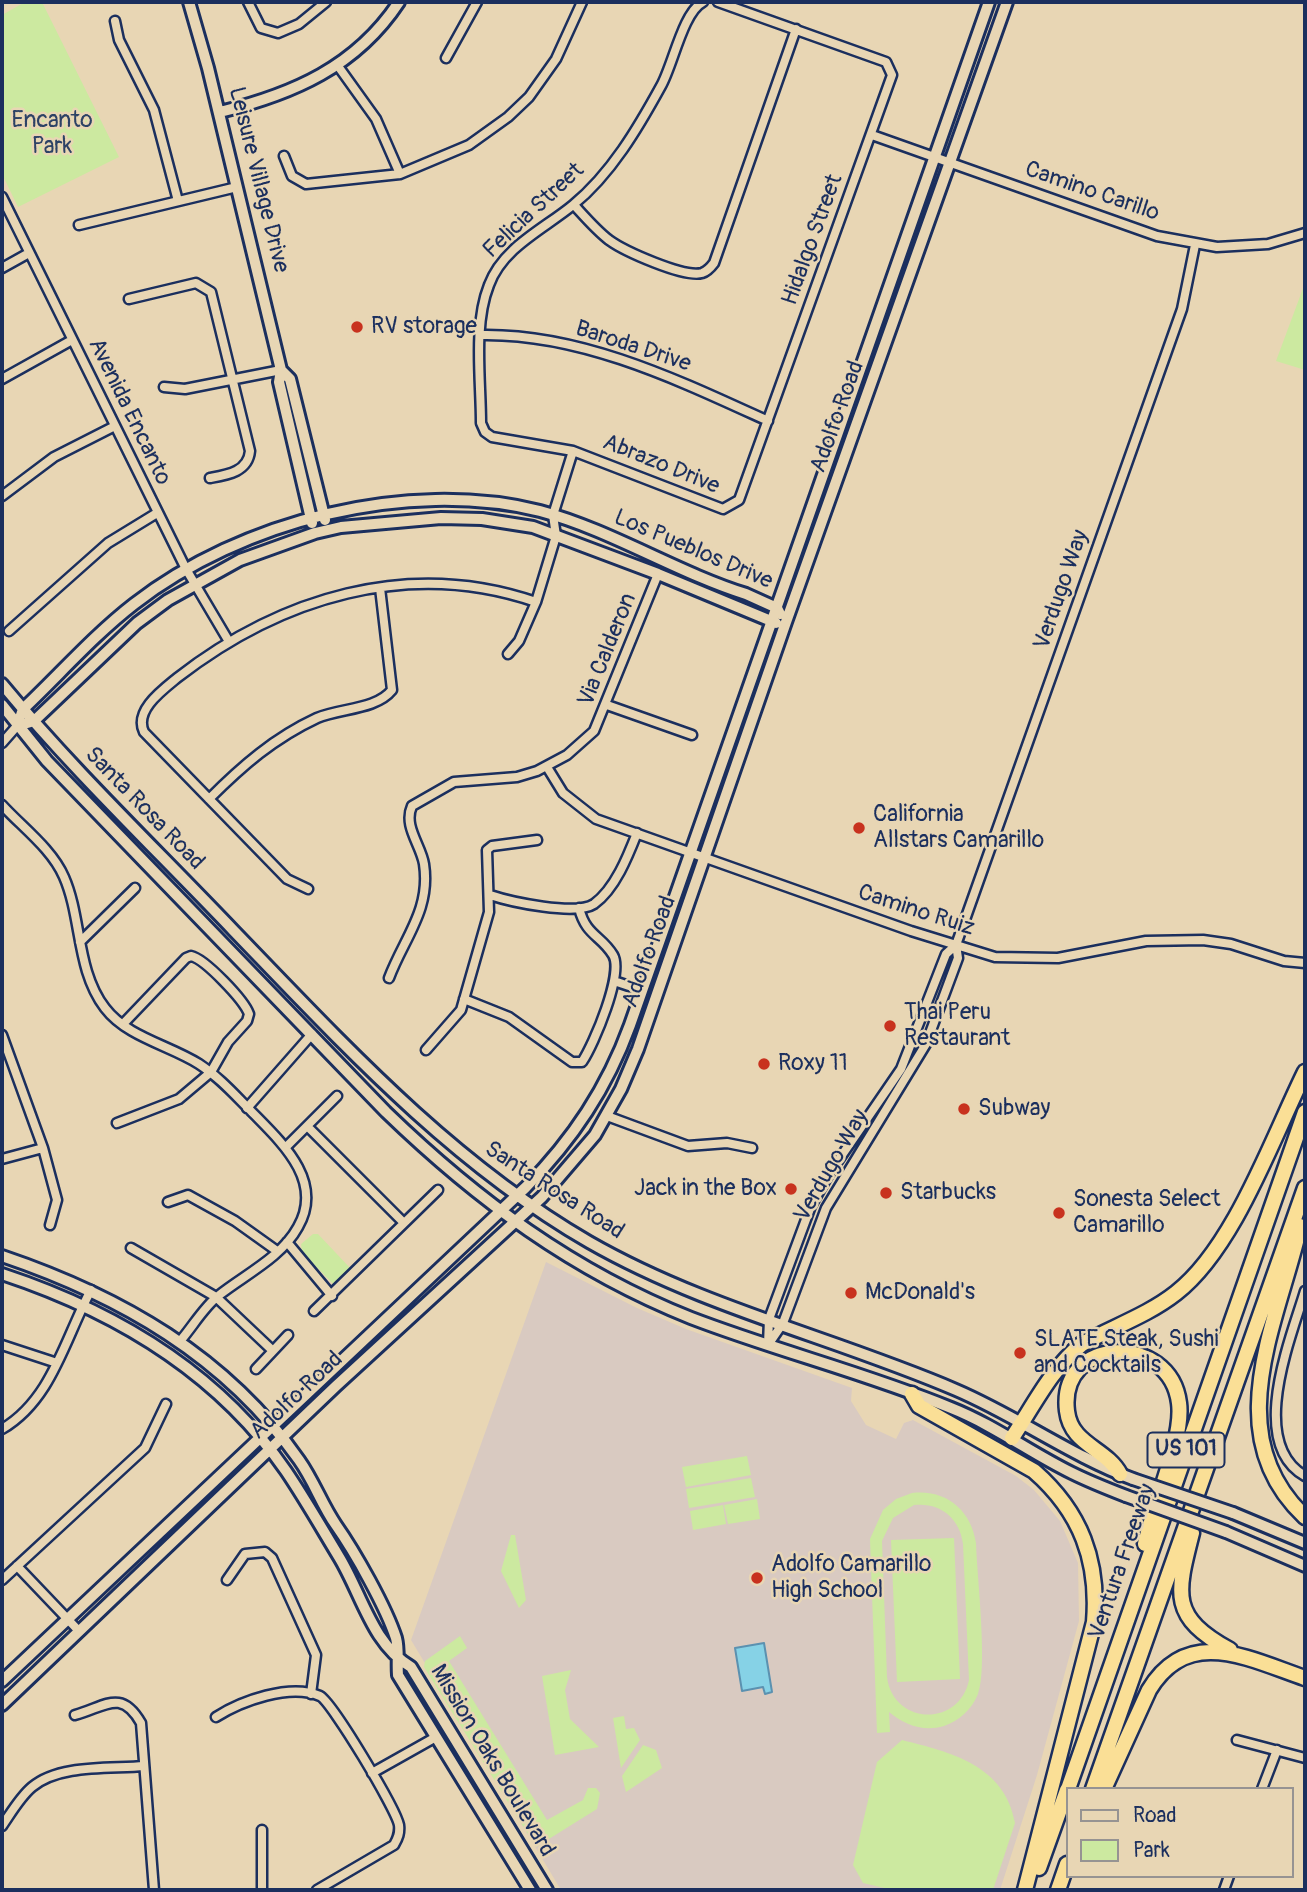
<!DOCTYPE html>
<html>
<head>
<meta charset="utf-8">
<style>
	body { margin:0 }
	#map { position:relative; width:1307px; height:1892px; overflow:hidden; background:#e8d6b4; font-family:Pangolin,sans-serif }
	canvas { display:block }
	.frame { position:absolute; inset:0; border:4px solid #1b2f5e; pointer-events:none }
	.legend { position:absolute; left:1066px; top:1787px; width:228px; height:91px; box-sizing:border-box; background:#e8d6b4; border:2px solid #969392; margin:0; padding:9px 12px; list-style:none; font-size:21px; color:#1b2f5e }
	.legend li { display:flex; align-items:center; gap:14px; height:35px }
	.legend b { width:35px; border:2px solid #969392 }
</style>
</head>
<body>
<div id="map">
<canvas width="1307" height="1892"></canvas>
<div class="frame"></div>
<ul class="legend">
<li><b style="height:9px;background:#e8d6b4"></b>Road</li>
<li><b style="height:19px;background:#cce9a0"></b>Park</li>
</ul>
</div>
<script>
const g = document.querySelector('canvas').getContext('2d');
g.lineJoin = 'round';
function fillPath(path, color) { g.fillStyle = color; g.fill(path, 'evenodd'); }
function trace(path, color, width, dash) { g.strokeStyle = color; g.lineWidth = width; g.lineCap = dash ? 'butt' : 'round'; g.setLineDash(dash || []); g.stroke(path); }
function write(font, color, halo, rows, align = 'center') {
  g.font = font + ' Pangolin,sans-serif'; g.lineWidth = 5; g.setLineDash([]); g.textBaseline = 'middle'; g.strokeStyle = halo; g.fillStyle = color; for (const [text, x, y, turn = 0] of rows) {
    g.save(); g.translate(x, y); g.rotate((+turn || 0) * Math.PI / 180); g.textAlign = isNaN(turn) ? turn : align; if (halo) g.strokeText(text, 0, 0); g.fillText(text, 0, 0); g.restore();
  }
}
fillPath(new Path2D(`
	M546,1262L637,1308L686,1329L852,1388L851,1401L866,1425L896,1439L904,1423L913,1420L1016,1476L1034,1490L1060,1521L1078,1563L1079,1621L1037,1775L1000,1890H561L411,1640Z`), '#d9cac1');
fillPath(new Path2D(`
	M25,2H42L119,157L18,207L2,174V15Z
	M1305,283V370L1276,361Z
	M313,1234H318L352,1270L335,1286L302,1252L301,1244Z
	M747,1456L751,1475L686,1487L682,1467Z
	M751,1478L755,1497L689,1508L686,1489Z
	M912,1493C946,1489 971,1510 976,1543C977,1577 988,1667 978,1694C972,1709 959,1721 944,1726C923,1732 905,1725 889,1712L890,1732L877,1733L870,1539L883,1510L896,1499ZM914,1505C940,1502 960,1518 963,1544L969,1680C959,1728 893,1725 887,1677L882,1541L893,1518Z
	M757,1499L760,1519L728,1524L724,1505Z
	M723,1505L726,1524L693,1530L690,1511Z
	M511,1535H515L526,1600L519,1608L501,1571Z
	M954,1538L960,1679L897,1682L891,1540Z
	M460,1636L467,1648L449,1661L547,1820L583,1800L588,1788H596L600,1793L597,1809L536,1847L424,1667L425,1661Z
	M571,1670L565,1690L570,1719L599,1747L555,1755L542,1676Z
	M624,1716L626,1729L634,1728L640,1740L621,1768L613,1718Z
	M902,1740C950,1752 1005,1765 1015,1823L993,1890H893L863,1883L853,1865L877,1762Z
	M643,1745L656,1750L662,1768L626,1792L622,1776Z`), '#cce9a0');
const water = new Path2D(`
	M764,1643L772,1692L765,1694L763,1687L742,1691L735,1648Z`);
fillPath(water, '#86d2e6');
trace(water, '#5b91b0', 2);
const street = new Path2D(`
	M248,2L261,28L278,33L299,24L326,2
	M703,2C683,12 673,65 661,86C638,128 611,174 573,205C544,229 503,247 489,285C473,325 481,380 481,423L485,432L492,437L573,451L723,509L739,500L892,75L886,62L718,2
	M115,21L119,40L154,110L178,201
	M446,58L477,2
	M338,66L376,119L400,174
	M872,135L1157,236L1217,247L1268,244L1305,233
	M284,156L292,176L306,184L400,174L469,145L508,117L529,97L556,59L582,2
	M2,197L186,569L228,640
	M574,205C585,217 596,230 609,240C624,251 684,278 702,273C708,271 711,267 714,263L796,29
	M79,225L237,187
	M2,268L29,253
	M129,299L196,283L211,292L250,451C248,472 227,475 210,478
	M481,335C581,333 678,380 768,421
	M2,379L72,340
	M164,387L185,389L281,370
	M2,496L54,457L115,426
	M9,631L108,543L157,513
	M508,654L519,641L536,602L556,536L553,515L573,451
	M607,705L692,735
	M2,743L17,726
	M547,767L563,793L596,819L911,931L995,957L1058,958L1146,941L1203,940L1231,944L1284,961L1305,963
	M209,799C242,766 274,738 317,718C340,708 376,710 392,690L380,588
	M2,805C22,827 52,849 64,877C82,918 76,970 105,1008C127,1037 169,1045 199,1064C219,1077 234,1094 250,1110C280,1141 325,1180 298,1227C281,1258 244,1275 218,1296C204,1307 193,1326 181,1340
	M308,889L287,879L144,732C134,711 161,691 177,678C280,598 408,558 536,602
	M490,895C511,902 576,916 594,904C615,889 628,856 637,833
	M80,942L135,888
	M389,978C404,938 431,910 424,864C421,845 403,826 412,806L454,782L517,777L537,771L567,755L594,731L658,574
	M614,981L641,990
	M464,999L509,1017L572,1062H582C594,1044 624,973 613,955C601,935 586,936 579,908
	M2,1035L43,1148L57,1200L50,1225
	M426,1050L461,1010L489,912L487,850L492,846L537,840
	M247,1108L312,1034
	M607,1116L688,1146L727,1143L752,1148
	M117,1123L179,1099L211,1072L228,1042L247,1021L249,1014C244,1000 205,959 191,956L186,958L123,1024
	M307,1126L404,1223
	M286,1147L337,1096
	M2,1159L43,1148
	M168,1202L188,1195L235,1221L277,1251
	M287,1242L332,1296
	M131,1248L216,1297L272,1350
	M1305,1291C1291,1338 1247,1443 1305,1476
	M314,1311L438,1190
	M2,1345L57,1363
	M768,1345L783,1323L826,1208L926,1044L958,958L956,945L1182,309L1195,245
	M768,1345L769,1319L811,1206L829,1174L901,1069L946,954L956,945
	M256,1369L288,1335
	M2,1429C52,1400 65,1338 91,1290
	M17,1566L77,1629
	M2,1580L145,1448L166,1404
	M227,1580L245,1554L265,1552L272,1558L316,1655L311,1694
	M75,1715C105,1707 121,1688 141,1723L154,1890
	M216,1717C241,1701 290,1683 320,1696C332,1702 396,1809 399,1825C400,1833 398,1838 394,1845L317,1890
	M1237,1740L1305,1758
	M372,1773L436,1737
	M1262,1789L1277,1750
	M2,1826C11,1813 20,1797 32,1787C59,1764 110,1769 144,1766
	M262,1890V1830
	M1224,1890L1229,1876`);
const secondary = new Path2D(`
	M189,2L208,68L281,370L279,382L312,523
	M220,112C293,94 356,67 399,2
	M281,370L290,379L325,520
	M2,684C74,771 156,849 234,931C344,1045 451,1162 589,1242C704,1308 835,1338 956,1390C1017,1416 1071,1456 1133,1479
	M2,705L47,761L386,1112C477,1200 573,1271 691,1318C777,1351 866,1373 951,1408C994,1425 1031,1453 1072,1473C1090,1482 1108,1489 1126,1496
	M21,715L23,709C60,674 94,635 134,604C241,521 407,478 540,511C611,530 676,572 746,594L777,608L780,614
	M17,726L34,721L137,623L168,600L240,560L315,533L341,527L441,518L482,519L533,527L658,574L776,623
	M2,1256C120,1296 226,1356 299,1460C314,1481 322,1505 336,1525C355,1552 386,1607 396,1638C399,1649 397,1664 398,1675L530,1890
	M2,1274C114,1311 217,1371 286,1471C305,1499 322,1529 339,1557C362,1595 372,1644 411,1667L547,1890
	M1233,1513L1305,1543
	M1226,1532L1305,1566
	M2,1681L526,1187C573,1139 607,1088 630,1025L989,2
	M2,1705L336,1386L542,1197L595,1135L621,1089L638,1049L786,622L1007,2`);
const highway = new Path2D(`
	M1300,1226C1278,1322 1217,1435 1305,1517
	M912,1394L919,1406L1034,1471C1081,1512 1099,1561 1094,1622L1025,1890
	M1012,1438C1034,1405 1051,1369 1082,1344C1113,1327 1148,1315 1176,1293C1234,1248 1272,1139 1305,1072
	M1120,1474C1106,1448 1071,1445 1067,1411C1058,1336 1170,1332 1179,1403C1184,1438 1153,1506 1145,1544
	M1192,1533C1176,1595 1170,1617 1230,1650
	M1068,1789L1305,1112
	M1093,1789L1305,1188
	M1104,1789L1149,1690C1188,1625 1249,1659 1305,1678
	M1039,1868L1067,1790
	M1058,1890L1067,1864`);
trace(street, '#1b2f5e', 13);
trace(secondary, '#1b2f5e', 16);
trace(highway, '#1b2f5e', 19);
trace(street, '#e8d6b4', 8);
trace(secondary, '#e8d6b4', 10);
trace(highway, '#fadf96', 14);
const secondaryBridge = new Path2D(`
	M1133,1479L1233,1513
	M1126,1496L1226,1532`);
trace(secondaryBridge, '#1b2f5e', 16, []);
trace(secondaryBridge, '#e8d6b4', 10);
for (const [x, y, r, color] of [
	[357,327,7,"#c8321e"],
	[859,828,7,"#c8321e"],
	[890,1026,7,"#c8321e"],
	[764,1064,7,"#c8321e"],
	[964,1109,7,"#c8321e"],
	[791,1189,7,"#c8321e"],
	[886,1193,7,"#c8321e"],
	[1059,1213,7,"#c8321e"],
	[851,1293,7,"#c8321e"],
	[1020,1353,7,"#c8321e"],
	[757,1578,7,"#c8321e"]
]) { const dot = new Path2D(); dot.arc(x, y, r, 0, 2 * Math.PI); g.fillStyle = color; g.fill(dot); trace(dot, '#e8d6b4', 2.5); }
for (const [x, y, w] of [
	[1186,1450,77]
]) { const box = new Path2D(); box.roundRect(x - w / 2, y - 17.5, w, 35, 5); g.fillStyle = '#e8d6b4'; g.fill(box); trace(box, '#1b2f5e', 2); }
write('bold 21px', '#1b2f5e', null, [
	["US 101",1186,1450]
]);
write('23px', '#2d4265', '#e8d6b4', [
	["Encanto",52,121],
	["Park",52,147]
]);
write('23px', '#1b2f5e', '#e8d6b4', [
	["Leisure Village Drive",258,180,76],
	["Camino Carillo",1092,192,19],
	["Felicia Street",534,211,-43],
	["Hidalgo Street",813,240,-70],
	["Baroda Drive",633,347,18],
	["Avenida Encanto",129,412,64],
	["Adolfo Road",838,417,-70],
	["Abrazo Drive",661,465,22],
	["Los Pueblos Drive",693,550,23],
	["Verdugo Way",1062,590,-71],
	["Via Calderon",608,650,-68],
	["Santa Rosa Road",144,809,46],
	["Camino Ruiz",916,911,18],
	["Adolfo Road",650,952,-70],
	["Verdugo Way",832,1166,-60],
	["Santa Rosa Road",554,1191,33],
	["Adolfo Road",297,1396,-43],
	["Ventura Freeway",1123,1562,-71],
	["Mission Oaks Boulevard",492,1761,59]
]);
write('23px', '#1b2f5e', '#e8d6b4', [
	["RV storage",371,327],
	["California",873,815],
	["Allstars Camarillo",873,841],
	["Thai Peru",904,1013],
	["Restaurant",904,1039],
	["Roxy 11",778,1064],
	["Subway",978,1109],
	["Jack in the Box",777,1189,"right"],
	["Starbucks",900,1193],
	["Sonesta Select",1073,1200],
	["Camarillo",1073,1226],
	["McDonald's",865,1293],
	["SLATE Steak, Sushi",1034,1340],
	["and Cocktails",1034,1366],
	["Adolfo Camarillo",771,1565],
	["High School",771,1591]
], 'left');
</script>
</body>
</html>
